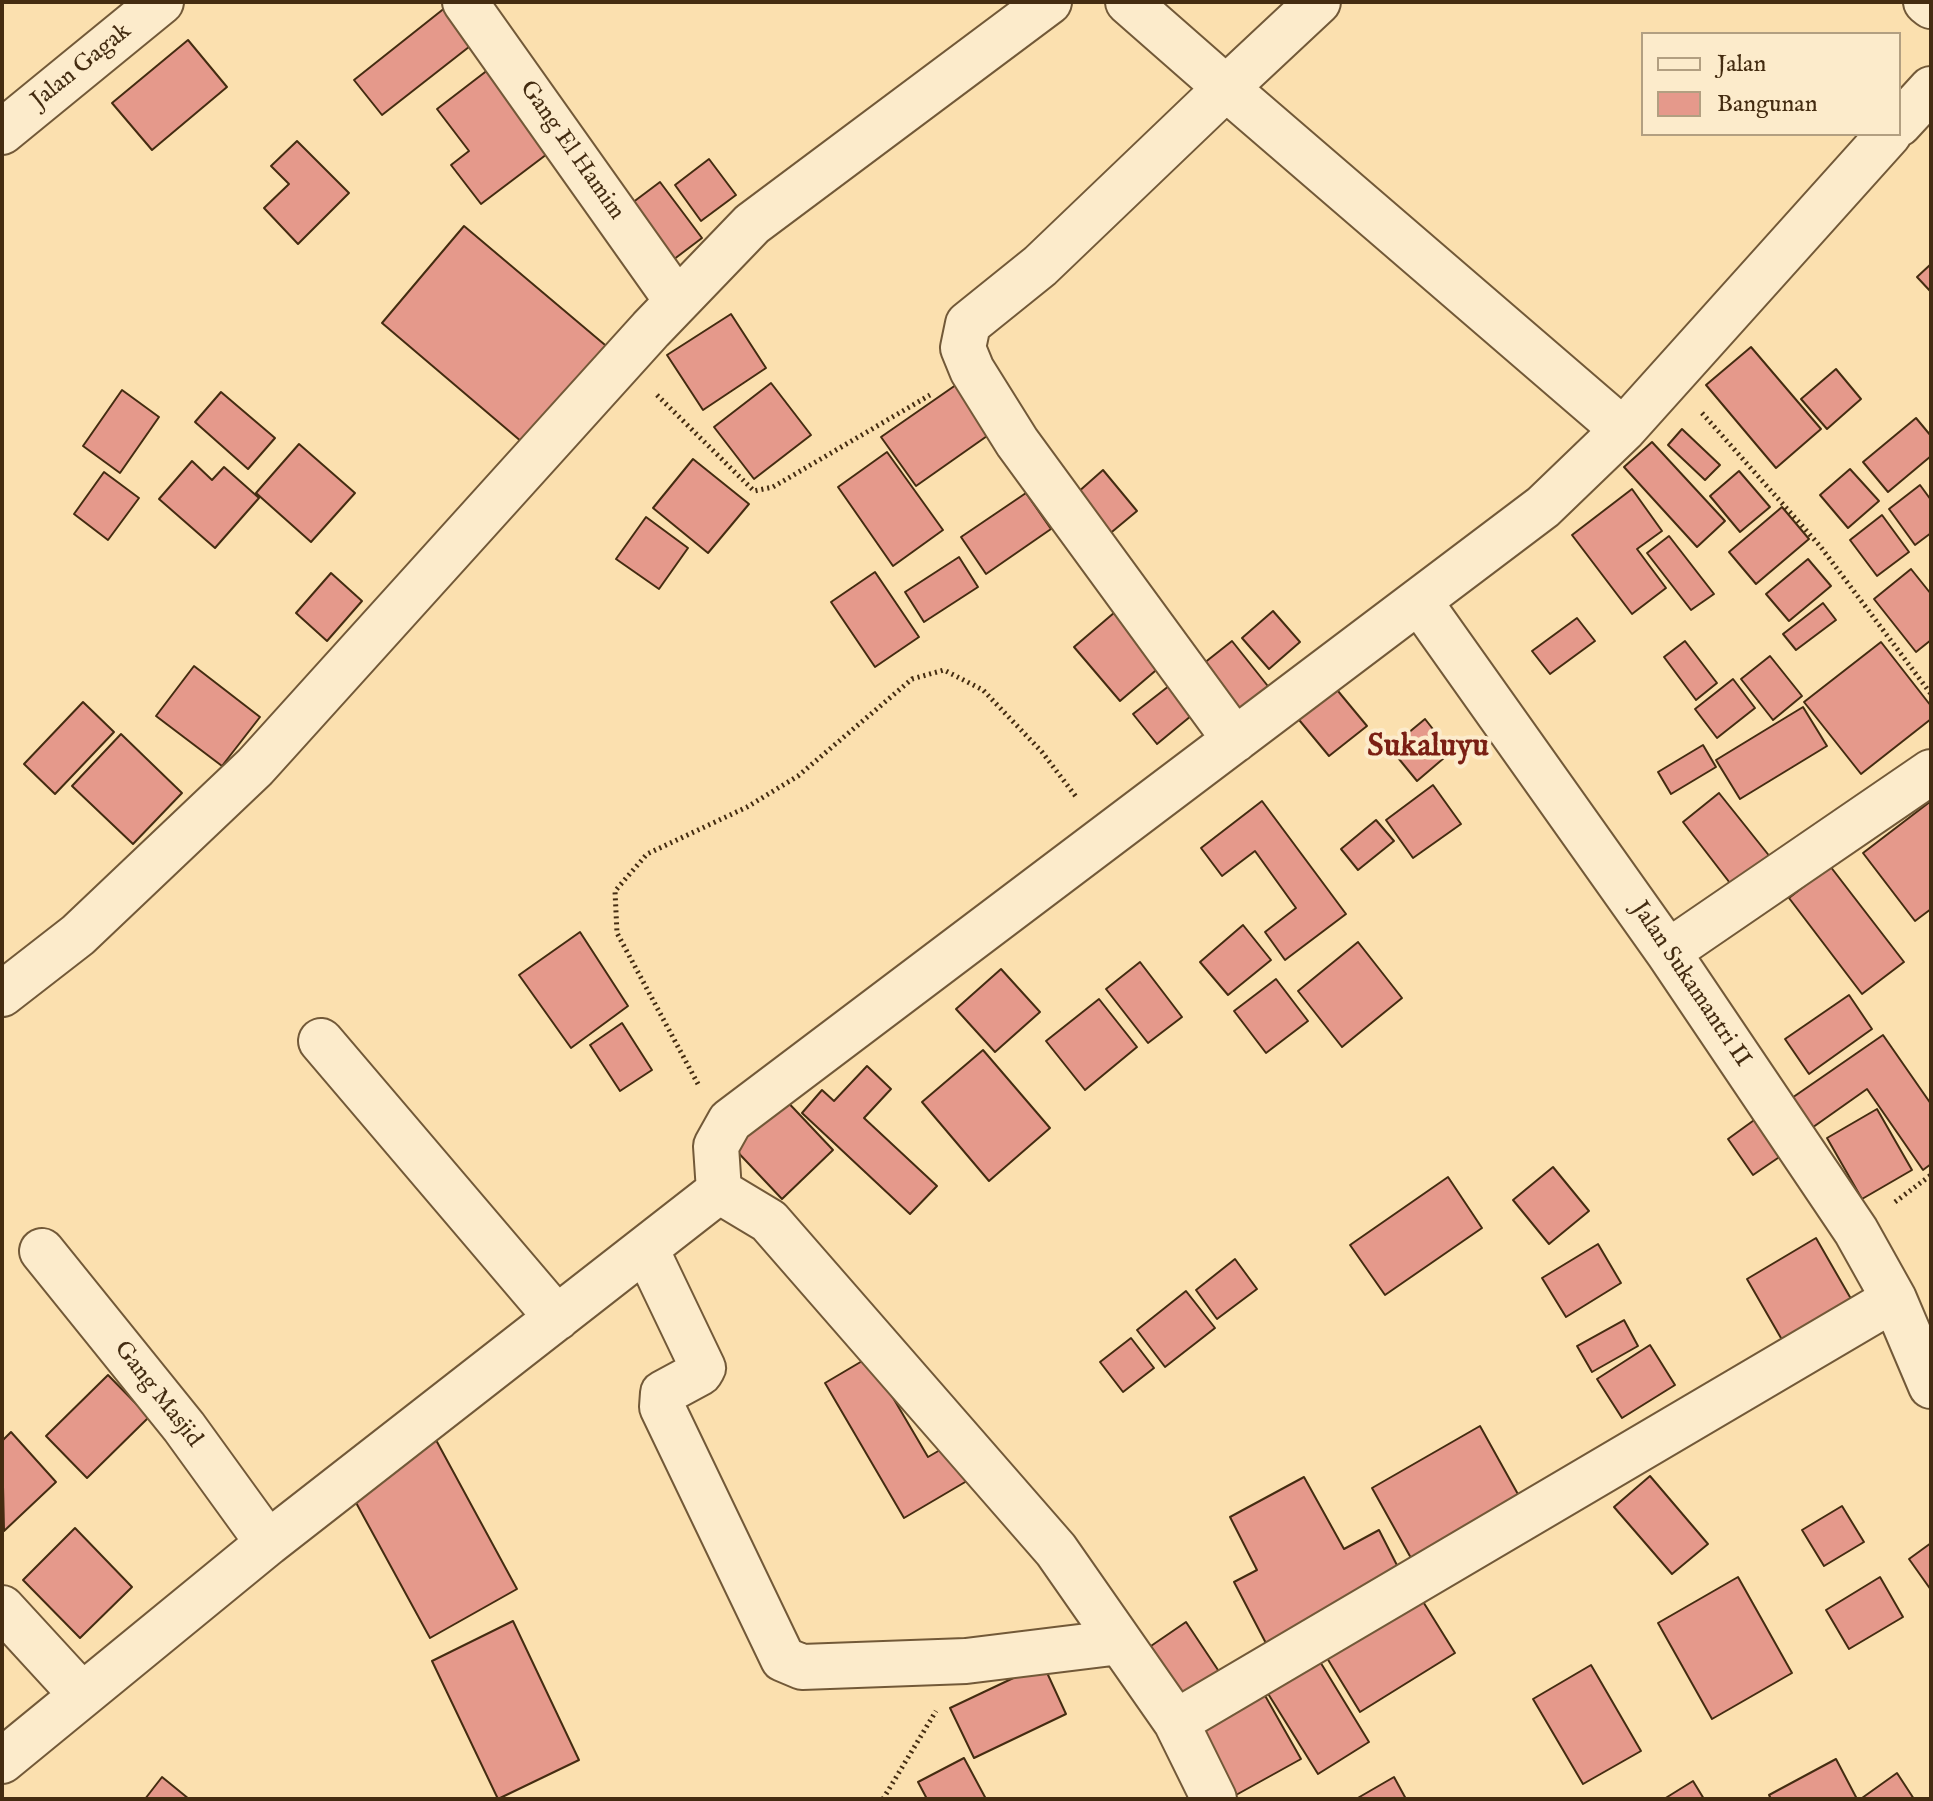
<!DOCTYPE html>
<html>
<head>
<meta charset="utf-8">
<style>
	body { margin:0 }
	#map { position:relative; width:1933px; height:1801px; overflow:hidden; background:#fbe0af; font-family:"IM FELL English",serif }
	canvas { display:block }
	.frame { position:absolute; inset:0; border:4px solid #442c11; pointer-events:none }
	.legend { position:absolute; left:1641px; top:32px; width:260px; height:104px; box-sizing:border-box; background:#fcebcb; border:2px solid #b29f81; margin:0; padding:10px 14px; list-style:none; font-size:24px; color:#442c11 }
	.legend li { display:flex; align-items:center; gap:16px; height:40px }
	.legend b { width:40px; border:2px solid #b29f81 }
</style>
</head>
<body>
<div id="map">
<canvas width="1933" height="1801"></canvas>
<div class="frame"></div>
<ul class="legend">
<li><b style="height:10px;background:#fcebcb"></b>Jalan</li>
<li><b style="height:22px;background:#e5998b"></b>Bangunan</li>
</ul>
</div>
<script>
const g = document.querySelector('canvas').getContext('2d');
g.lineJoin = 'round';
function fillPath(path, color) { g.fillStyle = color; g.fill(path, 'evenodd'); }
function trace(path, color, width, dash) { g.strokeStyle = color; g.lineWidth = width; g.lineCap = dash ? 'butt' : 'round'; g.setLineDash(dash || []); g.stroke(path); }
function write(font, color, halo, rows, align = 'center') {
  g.font = font + ' "IM FELL English",serif'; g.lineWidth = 8; g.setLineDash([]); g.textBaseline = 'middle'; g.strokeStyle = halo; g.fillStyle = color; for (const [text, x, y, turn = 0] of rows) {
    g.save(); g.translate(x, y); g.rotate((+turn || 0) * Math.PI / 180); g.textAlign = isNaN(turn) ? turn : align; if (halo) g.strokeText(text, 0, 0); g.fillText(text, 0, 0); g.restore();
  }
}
const building = new Path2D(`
	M446,7L474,43L382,115L354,80Z
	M188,40L227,87L152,150L112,103Z
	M493,66L555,148L481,204L451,165L469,151L437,109Z
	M297,141L349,193L298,244L264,208L289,184L271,166Z
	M709,159L736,195L701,221L675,185Z
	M660,182L702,238L665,266L624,209Z
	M464,226L611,350L529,448L382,323Z
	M1931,264V292L1917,277Z
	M731,314L766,368L703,410L667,355Z
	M1751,347L1821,429L1776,468L1706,385Z
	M1836,369L1861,399L1827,429L1801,399Z
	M963,380L997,429L916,486L881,437Z
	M771,383L811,435L754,479L714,427Z
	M122,390L159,417L120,473L83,446Z
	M221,392L275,438L248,469L195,422Z
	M1916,418L1931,436V456L1888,492L1863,462Z
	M1682,429L1720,465L1705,480L1668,445Z
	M1652,442L1725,521L1697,547L1624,467Z
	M299,444L355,493L311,542L256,493Z
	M887,452L943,530L893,566L838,487Z
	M693,459L749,504L708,553L653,508Z
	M192,461L212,480L224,467L259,498L215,548L159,499Z
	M1850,469L1879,501L1848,528L1820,495Z
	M1103,470L1137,511L1101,541L1068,501Z
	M1739,471L1770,507L1740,532L1710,496Z
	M104,472L139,498L108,540L74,514Z
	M1920,485L1931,500V533L1915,545L1889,509Z
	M1632,489L1662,531L1637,549L1666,588L1632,614L1572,535Z
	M1026,493L1051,529L986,574L961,537Z
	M1782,507L1809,539L1756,584L1729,552Z
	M1882,515L1909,552L1877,576L1850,540Z
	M646,517L688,548L659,589L616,559Z
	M1669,536L1714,594L1691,610L1647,553Z
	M959,557L978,587L924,622L905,592Z
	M1808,559L1831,586L1789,621L1766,594Z
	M1911,569L1931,594V640L1916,652L1874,599Z
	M875,572L919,637L875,667L831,602Z
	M331,573L362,601L327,641L296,613Z
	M1823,603L1836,620L1796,650L1783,634Z
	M1273,611L1300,642L1269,669L1242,638Z
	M1115,612L1161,666L1120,701L1074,647Z
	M1577,618L1595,641L1550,674L1532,651Z
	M1232,641L1271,690L1228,724L1189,675Z
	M1685,641L1717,683L1696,700L1664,657Z
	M1881,642L1931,706V719L1861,774L1804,702Z
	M1770,656L1802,696L1773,720L1741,679Z
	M194,666L260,717L222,766L156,716Z
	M1328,679L1367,726L1329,756L1290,709Z
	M1733,679L1755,708L1717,738L1695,709Z
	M1174,682L1197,711L1157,744L1133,714Z
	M83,702L114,732L55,794L24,764Z
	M1803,707L1827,746L1740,799L1716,760Z
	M1425,719L1451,752L1417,781L1390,748Z
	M121,734L182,793L133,844L72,786Z
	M1703,745L1716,767L1671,794L1658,772Z
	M1433,785L1461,824L1413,858L1386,820Z
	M1719,793L1771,858L1733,887L1683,822Z
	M1262,801L1346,914L1285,960L1265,932L1296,908L1255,851L1222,876L1201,848Z
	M1931,801V909L1915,921L1863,853Z
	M1376,820L1394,841L1358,870L1341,849Z
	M1830,866L1904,962L1862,994L1789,898Z
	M1243,925L1271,960L1228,995L1200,962Z
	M580,932L628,1006L571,1048L519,975Z
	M1358,942L1402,998L1342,1047L1298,991Z
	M1140,962L1182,1017L1148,1043L1106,989Z
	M1001,969L1040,1012L995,1052L956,1009Z
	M1276,979L1308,1021L1266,1053L1234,1011Z
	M1849,995L1872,1029L1809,1074L1785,1039Z
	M1099,999L1137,1047L1085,1090L1046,1041Z
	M622,1023L652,1070L620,1091L590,1045Z
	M1883,1035L1931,1104V1164L1923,1170L1867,1089L1809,1130L1789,1100Z
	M983,1050L1050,1128L989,1181L922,1102Z
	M867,1066L891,1089L864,1118L937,1186L910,1214L802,1113L822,1090L834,1101Z
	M781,1095L833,1150L782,1199L730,1144Z
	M1877,1109L1912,1170L1862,1199L1827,1138Z
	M1768,1110L1794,1147L1753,1175L1728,1139Z
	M1553,1167L1589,1211L1549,1244L1513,1200Z
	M1448,1177L1482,1228L1385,1295L1350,1245Z
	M1816,1238L1854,1304L1785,1345L1747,1279Z
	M1598,1244L1621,1283L1566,1317L1542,1278Z
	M1235,1259L1257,1289L1217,1319L1196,1290Z
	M1186,1291L1215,1328L1165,1367L1137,1330Z
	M1624,1320L1638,1346L1592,1372L1577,1346Z
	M1131,1338L1154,1368L1123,1392L1100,1362Z
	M1650,1345L1675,1385L1622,1418L1597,1379Z
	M869,1357L928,1457L952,1443L972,1478L904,1518L825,1383Z
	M108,1375L149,1417L87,1478L46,1436Z
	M1480,1426L1524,1505L1416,1567L1372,1488Z
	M11,1432L56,1482L4,1531L2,1441Z
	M436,1440L517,1589L430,1638L348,1488Z
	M1650,1476L1708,1544L1672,1574L1614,1507Z
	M1304,1477L1344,1549L1379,1530L1403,1577L1269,1649L1234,1582L1257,1570L1230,1517Z
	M1842,1506L1864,1542L1824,1566L1802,1530Z
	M75,1528L132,1587L80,1638L23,1580Z
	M1931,1543V1590L1909,1559Z
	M1738,1577L1792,1673L1712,1719L1658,1623Z
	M1880,1577L1903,1617L1849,1649L1826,1610Z
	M1422,1600L1455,1653L1360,1712L1327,1658Z
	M513,1621L579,1760L498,1799L432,1661Z
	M1186,1622L1220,1673L1182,1699L1148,1648Z
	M1319,1660L1369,1742L1318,1774L1267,1692Z
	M1043,1664L1066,1714L974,1758L950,1708Z
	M1591,1665L1641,1751L1583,1784L1533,1699Z
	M1263,1692L1301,1759L1236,1795L1199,1728Z
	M964,1758L986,1799H927L918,1782Z
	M1836,1759L1857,1799H1771L1769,1795Z
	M1897,1773L1914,1799H1862V1798Z
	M162,1777L189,1799H145Z
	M1394,1777L1406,1799H1356Z
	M1693,1781L1704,1799H1664Z`);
fillPath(building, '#e5998b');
trace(building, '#442c11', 2);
const minor = new Path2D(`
	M465,2L677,301
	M1128,2L1226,88L1318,2
	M1926,2L1931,6
	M1899,124L1931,89
	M2,132L161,2
	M1419,601L1668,952L1856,1231L1894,1299L1931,1386
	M1235,740L1017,442L972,370L963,348L968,324L1040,266L1226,88L1623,430
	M1668,952L1931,772
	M2,994L78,935L255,767L651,329L752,224L1049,2
	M321,1041L557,1318
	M719,1191L716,1146L730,1121L1543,507L1623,430L1889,134
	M646,1249L703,1368L700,1373L663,1393L662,1407L783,1659L802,1667L966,1661L1120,1642
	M42,1251L184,1427L268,1543
	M2,1608L82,1695
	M1176,1722L1894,1299
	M2,1761L268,1543L719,1191L769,1221L1056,1550L1176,1722L1214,1799`);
trace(minor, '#725938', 48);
trace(new Path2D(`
	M657,395L754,491L773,487L930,395
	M1702,413L1820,546L1931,694
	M698,1084L617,933L615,891L647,854L747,807L798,776L912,679L944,670L983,690L1042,752L1077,798
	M1895,1202L1931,1175
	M883,1799L936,1711`), '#442c11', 5, [2, 4]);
trace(minor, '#fcebcb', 44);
write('24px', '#442c11', '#fcebcb', [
	["Jalan Gagak",82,67,-39],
	["Gang El Hamim",571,151,55],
	["Jalan Sukamantri II",1690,985,56],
	["Gang Masjid",157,1395,52]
]);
write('bold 32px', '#7a1f14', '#fcebcb', [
	["Sukaluyu",1428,748]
]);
</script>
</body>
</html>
